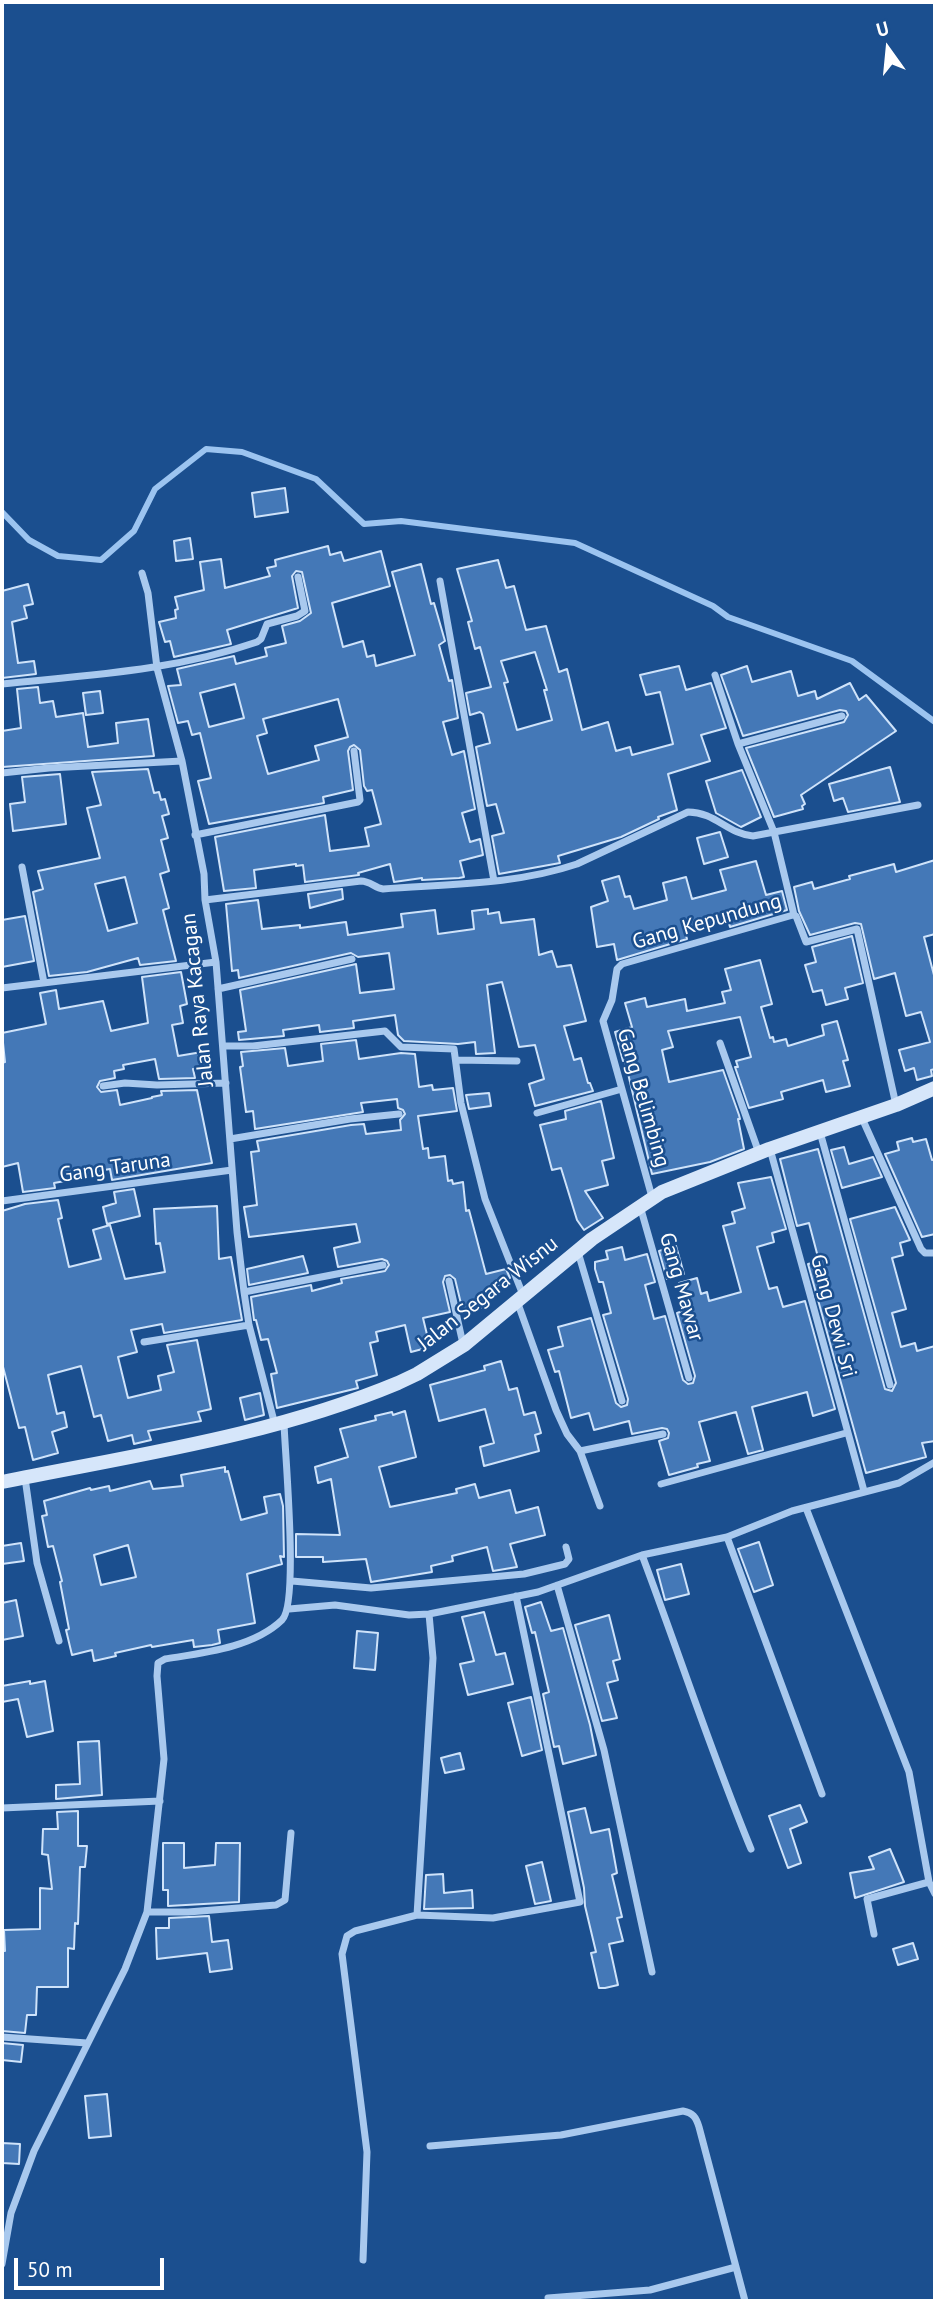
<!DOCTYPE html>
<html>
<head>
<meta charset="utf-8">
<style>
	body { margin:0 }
	#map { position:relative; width:937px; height:2303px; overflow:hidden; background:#1b4f8f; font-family:"PT Sans",sans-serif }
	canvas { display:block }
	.frame { position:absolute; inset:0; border:4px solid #fff; pointer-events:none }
	.north { position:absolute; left:853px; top:14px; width:70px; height:70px; -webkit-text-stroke:5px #1b4f8f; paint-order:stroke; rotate:345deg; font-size:19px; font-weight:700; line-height:28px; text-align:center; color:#fff }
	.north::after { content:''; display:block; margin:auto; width:24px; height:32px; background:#fff; clip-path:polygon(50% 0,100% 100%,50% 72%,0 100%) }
	.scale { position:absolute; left:14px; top:2258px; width:150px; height:32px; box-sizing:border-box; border:4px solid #fff; border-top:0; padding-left:9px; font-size:21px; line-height:24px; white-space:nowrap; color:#fff; -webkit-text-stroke:5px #1b4f8f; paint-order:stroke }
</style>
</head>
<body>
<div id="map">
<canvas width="937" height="2303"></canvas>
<div class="frame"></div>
<div class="north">U</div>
<div class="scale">50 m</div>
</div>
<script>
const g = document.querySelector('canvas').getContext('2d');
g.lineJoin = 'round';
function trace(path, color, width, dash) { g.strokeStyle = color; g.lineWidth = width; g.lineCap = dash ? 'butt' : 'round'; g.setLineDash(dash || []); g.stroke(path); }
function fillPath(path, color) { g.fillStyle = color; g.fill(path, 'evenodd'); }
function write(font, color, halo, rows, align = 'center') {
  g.font = font + ' "PT Sans",sans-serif'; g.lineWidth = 5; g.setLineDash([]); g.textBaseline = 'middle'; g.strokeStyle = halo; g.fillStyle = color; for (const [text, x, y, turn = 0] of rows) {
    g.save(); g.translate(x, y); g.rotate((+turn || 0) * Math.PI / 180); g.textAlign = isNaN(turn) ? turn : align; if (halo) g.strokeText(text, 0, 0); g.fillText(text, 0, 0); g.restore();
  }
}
trace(new Path2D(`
	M2,512L29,540L58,556L101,560L134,531L155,489L206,449L242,452L316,479L364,524L401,521L575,543L713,606L728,617L852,661L935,722`), '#9cc4f0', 6);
const building = new Path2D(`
	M285,488L288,512L255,517L252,493Z
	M190,538L193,559L176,561L174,541Z
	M328,546L330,555L341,552L344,561L381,551L390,586L332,603L343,647L363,641L367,657L374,655L376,666L415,655L392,572L421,564L431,604L434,603L445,641L439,645L449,681L452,680L458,718L443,722L452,755L464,751L475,809L462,813L470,842L480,839L483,855L460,861L464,877L459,878L422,880V878L394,882L390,864L358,873L359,875L305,882L303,865L296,866V864L254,870L256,888L224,891L215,837L325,815L330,851L369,846L365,828L381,824L372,790L367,791L364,786L360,750L354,745L350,747L348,751L353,790L323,797L324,803L209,824L198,781L211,778L200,733L192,735L188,721L178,723L168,686L181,685L177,669L234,656L236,664L267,656L265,648L286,643L282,626L300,621L311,613L302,572L296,571L292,576L298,608L227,630L231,644L174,657L170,641L165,642L159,622L176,618L175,610L178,609L175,597L204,590L200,562L221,559L225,588L270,576L267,568L276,566L275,560ZM235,684L244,718L209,727L200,693ZM338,699L348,737L315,746L319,760L268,774L257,736L267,733L263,719Z
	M498,560L506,588L514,586L526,630L546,626L559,672L567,669L582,730L608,722L616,751L630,747L632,755L673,744L660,692L646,695L640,675L679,666L686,690L711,683L726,728L701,735L710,761L668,774L677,810L658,817L659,819L621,837L558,856L560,863L499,874L492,836L504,833L496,804L487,806L476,747L490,743L483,714L480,712L470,715L466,693L491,687L480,647L475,649L468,622L472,621L457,569ZM535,652L547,690H544L552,720L517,730L504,683L508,682L501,661Z
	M28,584L33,604L24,606L27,618L12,622L18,663L34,661L36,674L2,678V591Z
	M747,666L752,682L791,671L798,696L815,691L817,699L850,683L859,700L866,695L896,731L801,795L805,804L802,806L803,809L774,817L746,748L844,722L848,715L846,711L840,710L743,736L721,675Z
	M38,687L40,703L53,701L56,717L83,713L88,747L118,743L116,723L148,719L154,756L2,767V731L21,728L17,689Z
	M100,691L103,713L86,715L83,693Z
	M890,767L900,802L848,812L843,798L834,801L829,784Z
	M148,769L154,793L159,792L161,800L165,799L169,814L162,816L168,838L161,840L169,871L160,874L169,908L163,910L176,961L140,965L138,958L87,972L49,976L33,892L43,889L38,871L100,858L87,808L101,805L92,772ZM125,877L137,923L108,931L95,884Z
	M742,770L761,817L741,827L716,813L706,781Z
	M60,774L66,824L13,831L10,804L25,802L22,777Z
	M720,832L728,857L704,864L697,838Z
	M935,860V934L924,937L935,979V1069L931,1070L932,1076L917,1080L914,1068L905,1071L899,1050L930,1042L921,1012L906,1016L895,973L874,979L861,924L855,923L810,935L799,911L794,887L812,882L814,889L850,879L849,876L894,864L896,872Z
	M756,861L766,895L782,891L787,910L730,927L728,920L685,932L687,939L617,960L614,944L597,947L591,907L608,901L602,881L619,876L625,897L630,896L634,909L667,900L663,883L686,877L692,899L726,890L720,870Z
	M342,889L343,899L310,908L308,894Z
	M258,900L262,929L300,925V928L346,922L348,935L403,927L401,914L435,910L438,934L474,929L472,911L488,909V914L499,912L501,923L534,919L539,955L552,951L557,967L571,965L586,1021L564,1026L574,1060L581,1058L588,1083H590L593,1091L535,1106L529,1084L544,1079L535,1045L519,1047L502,982L487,985L495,1053L476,1054L475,1042L458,1044L404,1041L398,1035L395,1015L353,1021L354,1028L320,1032L319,1025L283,1030L284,1036L239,1040L238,1032L246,1031L240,990L356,964L360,993L394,989L389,953L358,957L351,953L239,978L238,970L232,971L226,904Z
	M25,916L34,961L2,967V920Z
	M852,936L863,983L845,988L848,999L826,1005L822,990L813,992L805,965L816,962L812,947Z
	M760,960L772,1004L761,1007L770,1038L773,1037L774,1042L786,1039L788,1046L824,1035L822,1025L837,1021L848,1060L843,1061L850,1086L826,1092L823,1080L781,1092L783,1099L749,1108L735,1067H738L736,1061L751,1057L740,1017L668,1031L673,1047L662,1050L669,1082L723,1070L739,1115L740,1119H738L744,1149L710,1162L652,1174L625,1061H623L615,1032L632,1027L625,1003L645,998L647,1007L685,999L687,1011L725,1003L722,992L731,990L725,969Z
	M181,972L187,1004L180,1006L183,1023L172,1025L178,1056L208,1051L211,1066L193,1069L195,1078L159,1079L155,1059L123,1065L124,1069L114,1071L115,1078L100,1081L97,1087L101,1092L117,1090L120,1105L152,1098V1097L162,1095L161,1091L197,1090L212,1163L112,1180L110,1169L76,1175V1179L54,1183L55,1188L23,1192L18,1163L2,1167V1063L5,1062L2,1033L46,1024L40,993L56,990L59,1009L103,1001L111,1031L148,1023L142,977Z
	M356,1040L359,1059L401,1053L415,1054L419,1087L432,1085L433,1090L453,1088L457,1111L418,1116L423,1149L428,1148L429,1158L445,1156L448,1181L452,1180L453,1184L463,1182L466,1211L469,1210L486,1274L506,1269L510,1278L483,1295L488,1306L463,1312L455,1279L450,1275L445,1276L443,1282L450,1312L423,1318L430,1347L411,1352L405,1325L376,1332L378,1341L370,1343L377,1375L356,1381L358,1388L277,1408L271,1374L277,1373L268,1339L261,1340L256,1320H254L251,1297L311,1285L312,1291L342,1283L341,1279L385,1271L389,1265L387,1261L382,1259L338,1267L334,1248L360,1242L356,1224L249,1237L244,1207L257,1205L251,1152L259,1151L257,1141L351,1125L364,1124L366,1134L401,1130L400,1120L405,1114L403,1110L398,1108L397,1099L361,1103L363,1112L255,1129L253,1111L246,1112L240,1067L243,1066L241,1052L285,1048L288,1066L323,1061L321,1044Z
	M489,1093L491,1106L469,1109L466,1095Z
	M601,1101L614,1158L602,1161L608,1185L585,1191L603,1218L584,1230L577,1220L561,1168L552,1170L540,1125L566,1119L565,1111Z
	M912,1138L913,1142L926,1139L932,1160L935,1159V1234L922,1237L885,1154L899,1150L897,1142Z
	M844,1147L849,1164L873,1157L882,1177L842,1188L831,1150Z
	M818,1149L885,1389L892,1391L896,1383L850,1219L895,1207L910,1240L900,1243L903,1255L892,1258L906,1309L892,1313L901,1347L915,1343L917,1351L935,1346V1441L922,1443L926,1457L866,1473L808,1264L819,1261L809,1223L797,1226L780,1159Z
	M771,1177L786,1229L772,1233L774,1242L757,1247L769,1289L777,1287L783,1307L805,1301L835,1409L813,1416L807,1392L752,1407L763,1450L748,1454L736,1412L699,1422L710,1461L697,1464L698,1467L669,1475L659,1441L668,1438L669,1433L667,1429L662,1428L632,1434L629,1421L594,1430L589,1413L571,1418L559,1371L555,1372L548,1350L563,1346L558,1327L591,1318L616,1403L621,1407L627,1405L628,1399L603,1315L611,1313L603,1282H599L595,1269V1262L608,1259L606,1251L622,1247L625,1260L647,1254L655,1282L645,1285L654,1319L665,1316L683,1380L688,1384L693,1383L695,1376L677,1313L686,1310L679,1283L697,1278L701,1294L707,1292L709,1301L741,1292L723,1226L735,1223L732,1212L745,1208L738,1183Z
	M134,1189L140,1216L107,1224L103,1207L116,1203L114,1192Z
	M58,1200L62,1218L58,1219L69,1267L101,1259L93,1230L110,1225L125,1279L165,1272L160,1243L156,1244L154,1209L217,1206L219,1259L231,1257L242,1320L164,1333L162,1324L131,1330L137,1352L118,1357L128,1398L161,1390L158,1376L174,1372L167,1345L197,1340L211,1409L198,1412L201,1421L148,1431L151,1440L134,1444L132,1435L108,1441L101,1415L94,1417L81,1366L48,1375L57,1414L64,1412L67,1427L52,1432L58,1453L33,1460L25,1427L19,1428L2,1363V1211L25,1204Z
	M676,1246L684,1274L667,1279L659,1251Z
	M303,1256L308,1273L249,1285L247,1269Z
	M501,1361L509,1390L517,1388L524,1415L535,1412L541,1433L535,1435L539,1451L484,1466L480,1447L494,1443L485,1409L439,1421L430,1385L485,1370L484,1366Z
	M260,1393L264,1415L245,1420L240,1398Z
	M405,1411L416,1457L379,1467L390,1507L457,1493L456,1489L475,1484L479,1498L510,1490L516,1513L538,1507L545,1535L510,1544L517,1567L493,1571L487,1547L452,1556L453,1561L431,1566L432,1572L371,1582L366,1559L323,1562V1557H296V1534L340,1535L331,1479L318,1483L315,1467L348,1457L340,1429L376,1420L375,1416L392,1412L393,1415Z
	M225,1467V1472L228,1471L241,1520L267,1513L264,1497L280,1494L283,1506L284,1557L280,1556L282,1564L247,1574L255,1623L218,1630L220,1643L212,1645L194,1647L193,1640L152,1647L151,1645L115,1653L116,1656L94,1661L92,1650L72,1655L66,1630L69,1629L60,1582L62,1581L53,1546L48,1547L42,1516L47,1515L44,1501L90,1488L91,1490L109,1486L110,1491L150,1481L153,1489L183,1486L181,1475ZM128,1545L136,1577L101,1585L94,1555Z
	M759,1542L773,1585L754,1592L738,1549Z
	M21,1543L24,1561L2,1564V1546Z
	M681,1564L689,1594L665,1600L657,1570Z
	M16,1600L23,1636L2,1640V1603Z
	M541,1602L551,1631L563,1628L590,1725L596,1755L563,1764L559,1746L554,1747L543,1694L549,1692L535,1632L532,1633L525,1607Z
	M484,1612L496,1655L505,1653L513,1684L468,1695L460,1664L474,1661L462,1617Z
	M609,1615L620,1659L613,1661L618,1680L607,1683L617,1718L602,1721L575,1625Z
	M357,1631L378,1633L375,1670L354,1668Z
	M30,1681V1684L45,1681L53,1731L27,1737L18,1699L2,1702V1686Z
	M531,1697L542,1750L522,1756L508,1703Z
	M99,1741L102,1795L56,1799V1785L80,1784L78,1742Z
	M460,1753L464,1769L445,1773L441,1758Z
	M800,1805L807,1822L790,1829L801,1863L788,1868L769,1816Z
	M585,1808L591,1833L609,1829L617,1873L612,1875L622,1917L617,1918L623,1941L609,1944L618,1985L605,1988H599L591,1953L596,1952L585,1906L584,1888L568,1812Z
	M78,1811V1846H87L85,1867H80L78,1924L75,1923L74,1949L68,1948V1987H37L36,2015H27L25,2033L2,2031V1951H5L4,1930L40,1929V1888L52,1889L48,1855L42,1854L43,1829H58L57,1812Z
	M163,1843H184V1868L215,1865L216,1843H240L239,1902L168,1906V1890H163Z
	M890,1849L904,1882L855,1898L850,1873L874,1869L869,1857Z
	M542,1862L551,1901L535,1904L526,1866Z
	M443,1874L444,1893L472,1890L473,1908L424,1909L426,1875Z
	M209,1916L212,1942L228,1940L232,1969L210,1972L207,1953L157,1959L156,1928H169V1918Z
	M913,1943L918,1959L898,1965L893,1949Z
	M2,2043L23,2045L21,2062L2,2060Z
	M107,2094L111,2136L89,2138L85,2096Z
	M2,2143L20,2144L19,2164L2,2163Z`);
fillPath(building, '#4478b7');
trace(building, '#cfe3fa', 2);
trace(new Path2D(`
	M142,573L148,593L157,668L182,761L204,874L205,900L216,962L237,1232L244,1292L249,1325L275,1425
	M440,581L494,881
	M715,675L738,744
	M2,684C89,675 173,671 257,642L261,639L267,624L297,616L305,611L298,577
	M2,773L49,768L182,761
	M195,835L358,802L360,800L354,751
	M22,867L44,983
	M205,900L361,881C370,881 375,888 383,889C447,884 515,885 577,864L688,812C715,812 728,834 753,836L918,805
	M794,915L774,832L738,744L842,716
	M2,988L216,962
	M218,989L352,959
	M720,1043L759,1153
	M223,1046H253L385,1031L401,1047L454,1049L461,1103L485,1199L523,1295
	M457,1060L517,1061
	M103,1086L125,1083L157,1085L226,1083
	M537,1113L622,1089
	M861,1116L921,1249L925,1253H935
	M820,1132L890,1385
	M230,1139L350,1119L399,1114
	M770,1149L864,1491
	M652,1197L603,1021L612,1000L617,969L622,964L793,915L796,916L806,942L857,929L896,1105
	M2,1201L232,1170
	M640,1206L689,1378
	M578,1252L622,1401
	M449,1281L463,1344
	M244,1292L383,1265
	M517,1301L556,1410L567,1434L580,1451L600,1506
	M144,1342L249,1325
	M580,1451L663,1434
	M25,1478L37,1563L59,1641
	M661,1484L846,1433
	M806,1508L909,1772L929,1882L935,1894
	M727,1537L822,1794
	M642,1555C679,1653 711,1752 751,1849
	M292,1581L371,1588L524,1574L565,1564L569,1559L566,1547
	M557,1585L604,1750L652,1972
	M289,1609L335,1605L409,1615L429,1614L538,1592L642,1555L727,1537L792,1511L899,1483L935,1462
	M429,1614L433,1658L417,1915L493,1918L580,1902L516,1596
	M2,1808L160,1801
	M147,1912H188L276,1905L285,1900L291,1833
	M874,1934L867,1899L929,1882
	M2,2037L87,2043
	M430,2146L561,2135L683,2111C693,2113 696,2117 699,2127L745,2301
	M363,2260L367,2152L342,1954L347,1936L355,1931L417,1915
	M2,2264L11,2213L34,2151L125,1969L147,1912L164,1759L157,1676L158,1663L165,1659C202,1653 253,1648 282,1620C299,1604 285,1455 284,1423
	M548,2298L650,2290L736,2267`), '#a9c9ee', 7);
trace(new Path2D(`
	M2,1482C135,1455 271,1436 398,1383L417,1374L464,1345L592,1239L662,1192L769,1149L896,1105L935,1088`), '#d6e6fa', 14);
write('21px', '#fff', '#1b4f8f', [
	["Gang Kepundung",707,922,-16],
	["Jalan Raya Kacagan",198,1000,-96],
	["Gang Belimbing",643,1098,74],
	["Gang Taruna",115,1168,-8],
	["Gang Mawar",681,1287,74],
	["Jalan Segara Wisnu",488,1294,-38],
	["Gang Dewi Sri",833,1316,75]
]);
</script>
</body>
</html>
